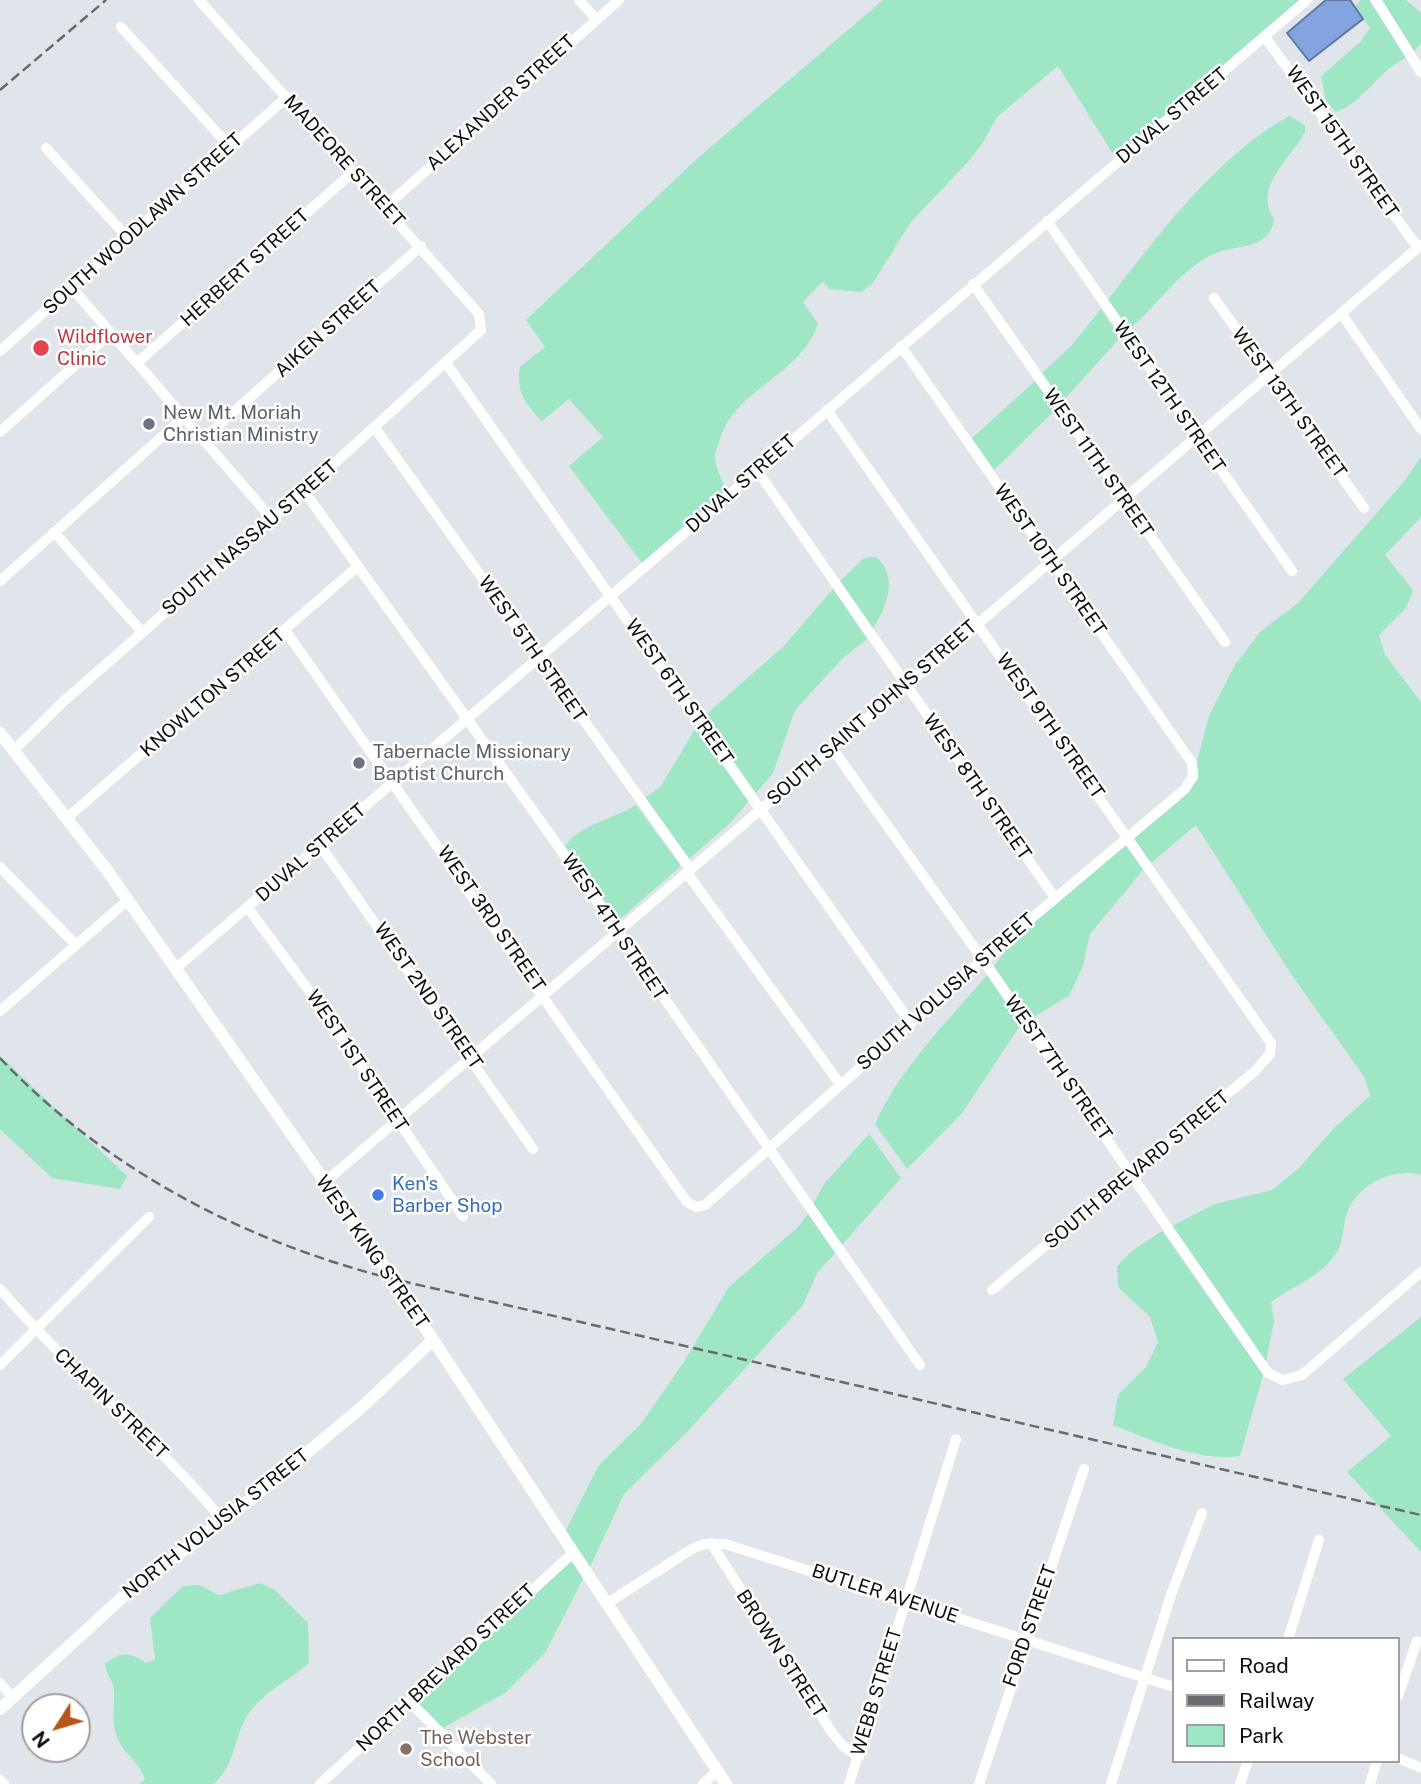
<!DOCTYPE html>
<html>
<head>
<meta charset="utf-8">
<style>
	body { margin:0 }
	#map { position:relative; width:1421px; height:1784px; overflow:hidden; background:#dfe5eb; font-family:"Public Sans",sans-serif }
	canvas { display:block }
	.legend { position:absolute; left:1172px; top:1637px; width:228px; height:126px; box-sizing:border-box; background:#fff; border:2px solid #9e9fa0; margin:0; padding:9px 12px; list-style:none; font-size:21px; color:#0d0f11 }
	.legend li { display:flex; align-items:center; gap:14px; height:35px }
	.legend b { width:35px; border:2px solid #9e9fa0 }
	.north { position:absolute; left:21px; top:1693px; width:70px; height:70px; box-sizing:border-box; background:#fff; border:2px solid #9e9fa0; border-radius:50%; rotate:233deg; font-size:19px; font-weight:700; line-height:28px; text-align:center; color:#0d0f11 }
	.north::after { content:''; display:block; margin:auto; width:24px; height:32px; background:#b85619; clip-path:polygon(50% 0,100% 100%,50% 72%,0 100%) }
</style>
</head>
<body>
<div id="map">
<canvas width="1421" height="1784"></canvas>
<ul class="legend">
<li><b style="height:9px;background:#fff"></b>Road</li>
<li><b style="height:9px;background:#676a6e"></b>Railway</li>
<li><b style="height:19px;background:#9fe6c5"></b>Park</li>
</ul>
<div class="north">N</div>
</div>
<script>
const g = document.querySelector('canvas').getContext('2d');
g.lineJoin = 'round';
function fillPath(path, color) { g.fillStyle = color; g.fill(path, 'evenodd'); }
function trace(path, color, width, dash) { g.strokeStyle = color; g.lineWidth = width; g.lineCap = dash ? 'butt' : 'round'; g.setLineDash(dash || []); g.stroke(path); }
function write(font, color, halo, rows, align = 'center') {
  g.font = font + ' "Public Sans",sans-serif'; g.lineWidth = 5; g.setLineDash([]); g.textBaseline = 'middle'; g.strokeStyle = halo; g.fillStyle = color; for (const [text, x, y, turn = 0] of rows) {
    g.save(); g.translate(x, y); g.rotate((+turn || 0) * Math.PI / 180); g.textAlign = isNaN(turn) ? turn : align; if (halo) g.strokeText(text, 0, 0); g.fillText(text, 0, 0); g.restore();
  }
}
fillPath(new Path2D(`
	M883,0H1300L1115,157L1058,66L997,117L982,144L967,163L911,222L873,283L861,292L829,289L823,281L803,302L818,324C799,378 733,388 719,443C717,447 714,454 715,459C716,468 722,480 726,490L642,563L569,466L603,437L569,399L542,421C526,405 515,390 520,367L545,347L526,320L699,157Z
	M1361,0H1369L1406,58C1378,70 1364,103 1336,112L1326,101L1321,76L1360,42L1370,28L1355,7Z
	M1382,0H1406L1421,13V43L1414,51Z
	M1289,116L1305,125V132C1289,161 1253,187 1274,219C1269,253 1233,243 1209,256C1178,273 1155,308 1128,330L1108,300C1157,236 1217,156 1289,116Z
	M1101,309L1120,338L1062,402L1042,373L1071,346Z
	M1035,381L1055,410L994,470L972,438Z
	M1421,457V517L1385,555L1413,590L1406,608L1379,635L1385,655L1421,702V1175C1394,1167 1357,1184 1347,1213C1343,1224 1344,1239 1338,1250C1325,1275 1293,1286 1271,1302L1274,1321L1266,1362L1172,1226L1215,1204L1272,1190L1299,1168L1334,1128L1370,1096L1365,1078L1291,974L1196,825L1151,863L1134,838L1178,802L1198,780L1197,761L1209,716L1235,665L1260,632L1298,603L1403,483Z
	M876,557C899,577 887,606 873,629L840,581L864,558Z
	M833,589L867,639L843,658L795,710L773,773L756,793L703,717L783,647Z
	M697,726L749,801L730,823L689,859L644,799L661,786Z
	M636,805L681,866L619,920L565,846C579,825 614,819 636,805Z
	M1125,844L1143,870L1090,934L1083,966L1069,996L1030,1019L994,966L1014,939Z
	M987,975L1021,1024L963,1112L907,1169L875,1124C900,1068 948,1021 987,975Z
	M0,1056L127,1176L120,1189L52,1178L0,1129Z
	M869,1134L901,1178L842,1245L813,1204L824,1184Z
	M808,1214L835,1253L817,1273L803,1305L687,1432L624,1494L589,1569L565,1532L599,1465L641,1424L683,1363L729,1287L797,1228Z
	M1162,1231L1263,1375L1240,1456C1198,1462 1152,1440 1113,1425L1118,1395L1146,1367L1158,1342L1150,1317L1118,1287L1117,1266L1132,1251Z
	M1421,1317V1552L1347,1472L1391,1436L1343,1379Z
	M571,1560L583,1579L545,1653L505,1693L443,1728L417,1701Z
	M260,1583L275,1590L308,1623L309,1663C290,1680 260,1694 247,1716C233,1740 237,1761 214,1784H139L145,1780C142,1763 121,1753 116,1734C111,1719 115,1705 114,1690C113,1681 106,1674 105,1664C120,1652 129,1651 145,1663L155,1660L150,1618L183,1586L199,1585L219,1595Z`), '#9fe6c5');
const water = new Path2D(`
	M1326,0H1350L1363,19L1309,61L1287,33Z`);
fillPath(water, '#83a4df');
trace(water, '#6077a1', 2);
trace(new Path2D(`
	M579,0L596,19
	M1376,0L1421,72
	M121,27L230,147
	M1265,37L1418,248
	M46,148L128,238
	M384,208L619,0
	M1047,221L1292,571
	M973,284L1225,642
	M72,288L272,519
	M1214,298L1364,508
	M1341,313L1421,429
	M0,351L287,97
	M137,363L353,172
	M446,363L910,1022
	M827,410L1271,1043L1270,1054L1255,1071L992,1290
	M375,428L691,870
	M0,432L111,333
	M203,439L421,246
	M756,469L1055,898
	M304,491L556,843L920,1365
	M54,532L142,632
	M0,581L183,418
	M285,630L687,1202L696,1207L705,1205L975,966L1185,789L1193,776L1192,763L901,346
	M832,748L983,960L1268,1373L1283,1380L1302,1375L1421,1272
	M15,749L64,701L304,491L481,330L479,314L199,0
	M68,817L357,567
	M320,845L533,1149
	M0,867L76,945
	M687,873L840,1084
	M248,908L318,1003L463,1216
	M175,969L1307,0
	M0,1011L128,900
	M325,1182L1421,245
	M0,1289C70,1370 153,1438 222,1519
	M0,1365L149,1217
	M711,1543L831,1731L843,1746L859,1757
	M606,1604L692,1549L704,1544H725L1174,1687
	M1288,1639L1319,1540
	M0,1683L13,1698
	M1398,1696L1417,1641
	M409,1701L491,1784
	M1398,1758L1421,1768
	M0,1780L4,1784
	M320,1784L573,1553
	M703,1784L717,1771
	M849,1784L956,1439
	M979,1784L1084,1469
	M1111,1784L1172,1592L1202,1513
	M1240,1784L1248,1761
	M1370,1784L1377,1761`), '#fff', 10);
trace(new Path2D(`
	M0,733L106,869L393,1279L726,1784
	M0,1709L125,1595L261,1491L362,1407L433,1340`), '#fff', 12);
trace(new Path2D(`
	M0,90L106,0
	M0,1058C105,1169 245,1242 393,1279L1421,1515`), '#676a6e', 2.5, [10, 5]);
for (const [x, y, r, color] of [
	[41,348,9,"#e0444e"],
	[149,424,7,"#6b7280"],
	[359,763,7,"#6b7280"],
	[378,1195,7,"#3f7fe0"],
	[406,1749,7,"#8d6e63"]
]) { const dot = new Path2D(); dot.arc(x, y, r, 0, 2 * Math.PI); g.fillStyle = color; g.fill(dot); trace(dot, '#fff', 2.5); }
write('19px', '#0d0f11', '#fff', [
	["ALEXANDER STREET",501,103,-42],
	["DUVAL STREET",1172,116,-40],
	["WEST 15TH STREET",1342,142,55],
	["MADEORE STREET",344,161,48],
	["SOUTH WOODLAWN STREET",143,224,-42],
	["HERBERT STREET",245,268,-42],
	["AIKEN STREET",328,329,-42],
	["WEST 12TH STREET",1169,397,55],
	["WEST 13TH STREET",1289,403,54],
	["WEST 11TH STREET",1098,463,55],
	["DUVAL STREET",741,484,-41],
	["SOUTH NASSAU STREET",250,538,-41],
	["WEST 10TH STREET",1050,560,55],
	["WEST 5TH STREET",532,649,55],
	["WEST 6TH STREET",679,692,55],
	["KNOWLTON STREET",213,693,-41],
	["SOUTH SAINT JOHNS STREET",872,713,-41],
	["WEST 9TH STREET",1050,726,55],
	["WEST 8TH STREET",977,787,55],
	["DUVAL STREET",311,853,-41],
	["WEST 3RD STREET",491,919,55],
	["WEST 4TH STREET",614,927,56],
	["SOUTH VOLUSIA STREET",946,992,-41],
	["WEST 2ND STREET",428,996,55],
	["WEST 1ST STREET",357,1061,56],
	["WEST 7TH STREET",1058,1068,55],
	["SOUTH BREVARD STREET",1137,1170,-40],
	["WEST KING STREET",372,1252,55],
	["CHAPIN STREET",111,1404,44],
	["NORTH VOLUSIA STREET",216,1524,-38],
	["BUTLER AVENUE",885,1594,18],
	["FORD STREET",1030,1626,-71],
	["BROWN STREET",781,1654,57],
	["NORTH BREVARD STREET",446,1668,-43],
	["WEBB STREET",877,1692,-73]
]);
write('19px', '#be3a42', '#fff', [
	["Wildflower",57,337],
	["Clinic",57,359]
], 'left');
write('19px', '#5b616d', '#fff', [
	["New Mt. Moriah",163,413],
	["Christian Ministry",163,435],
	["Tabernacle Missionary",373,752],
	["Baptist Church",373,774]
], 'left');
write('19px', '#366cbe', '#fff', [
	["Ken's",392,1184],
	["Barber Shop",392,1206]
], 'left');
write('19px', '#785e54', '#fff', [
	["The Webster",420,1738],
	["School",420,1760]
], 'left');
</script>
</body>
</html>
